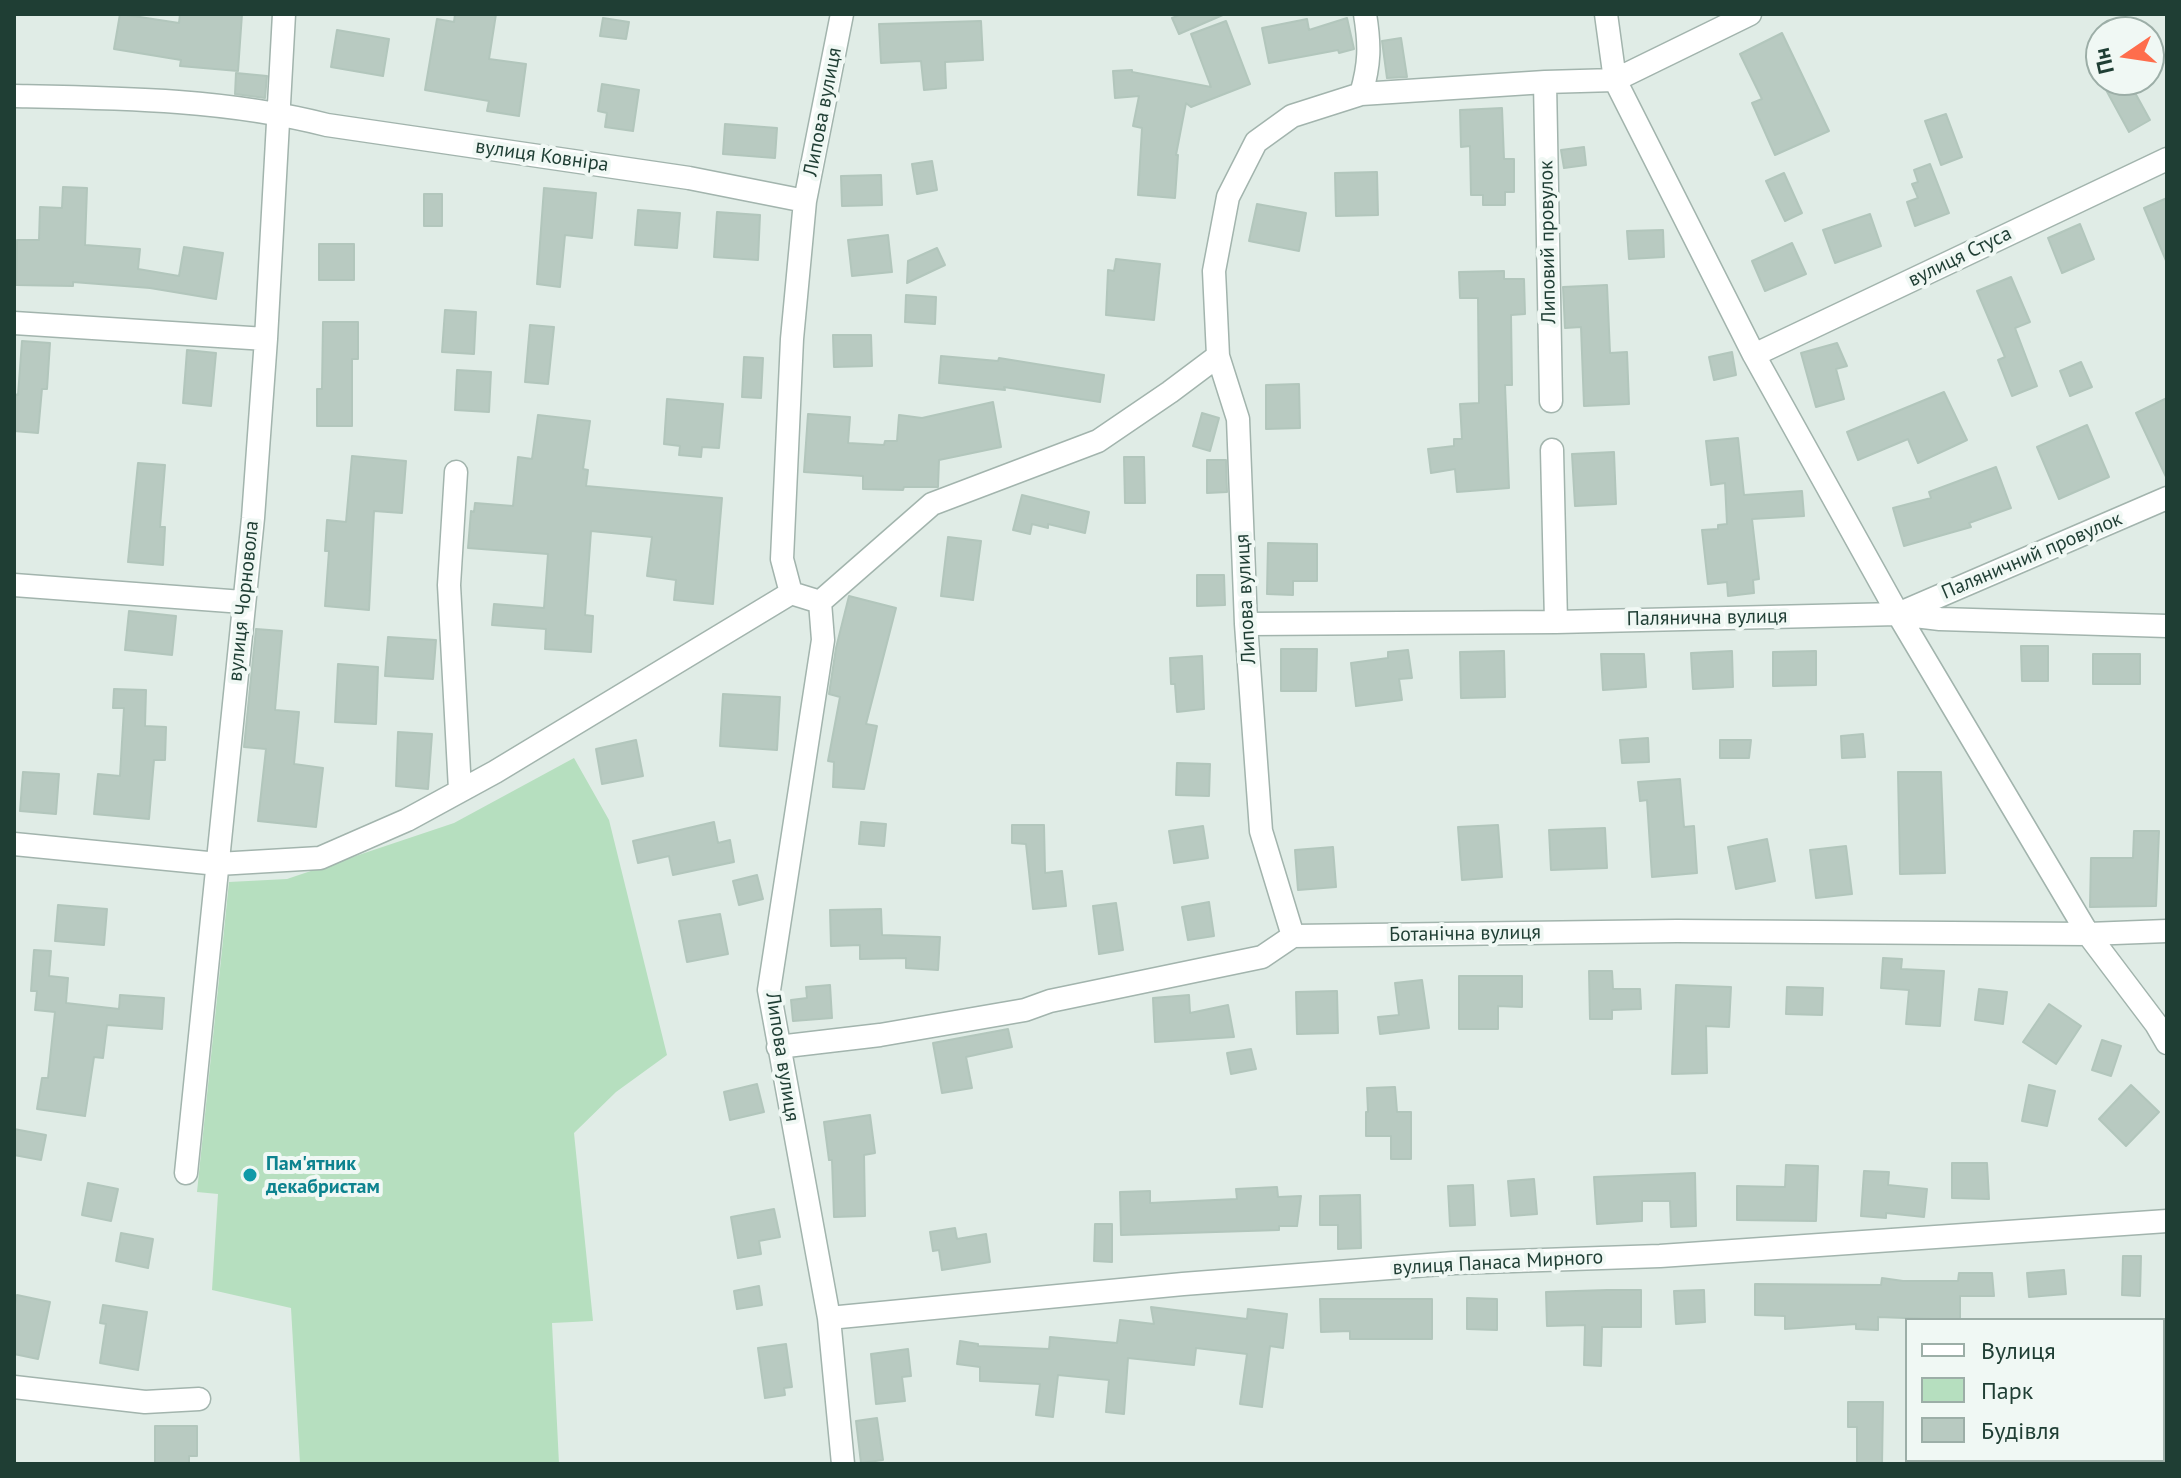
<!DOCTYPE html>
<html>
<head>
<meta charset="utf-8">
<style>
	body { margin:0 }
	#map { position:relative; width:2181px; height:1478px; overflow:hidden; background:#e0ece6; font-family:"PT Sans",sans-serif }
	canvas { display:block }
	.frame { position:absolute; inset:0; border:16px solid #1f3e34; pointer-events:none }
	.legend { position:absolute; left:1905px; top:1318px; width:260px; height:144px; box-sizing:border-box; background:#f0f8f4; border:2px solid #9caea7; margin:0; padding:10px 14px; list-style:none; font-size:24px; color:#1f3e34 }
	.legend li { display:flex; align-items:center; gap:16px; height:40px }
	.legend b { width:40px; border:2px solid #9caea7 }
	.north { position:absolute; left:2085px; top:16px; width:80px; height:80px; box-sizing:border-box; background:#f0f8f4; border:2px solid #9caea7; border-radius:50%; rotate:257deg; font-size:22px; font-weight:700; line-height:32px; text-align:center; color:#1f3e34 }
	.north::after { content:''; display:block; margin:auto; width:28px; height:36px; background:#fe6d4c; clip-path:polygon(50% 0,100% 100%,50% 72%,0 100%) }
</style>
</head>
<body>
<div id="map">
<canvas width="2181" height="1478"></canvas>
<div class="frame"></div>
<ul class="legend">
<li><b style="height:10px;background:#fff"></b>Вулиця</li>
<li><b style="height:22px;background:#b6dfbf"></b>Парк</li>
<li><b style="height:22px;background:#b8cac1"></b>Будівля</li>
</ul>
<div class="north">Пн</div>
</div>
<script>
const g = document.querySelector('canvas').getContext('2d');
g.lineJoin = 'round';
function fillPath(path, color) { g.fillStyle = color; g.fill(path, 'evenodd'); }
function trace(path, color, width, dash) { g.strokeStyle = color; g.lineWidth = width; g.lineCap = dash ? 'butt' : 'round'; g.setLineDash(dash || []); g.stroke(path); }
function write(font, color, halo, rows, align = 'center') {
  g.font = font + ' "PT Sans",sans-serif'; g.lineWidth = 8; g.setLineDash([]); g.textBaseline = 'middle'; g.strokeStyle = halo; g.fillStyle = color; for (const [text, x, y, turn = 0] of rows) {
    g.save(); g.translate(x, y); g.rotate((+turn || 0) * Math.PI / 180); g.textAlign = isNaN(turn) ? turn : align; if (halo) g.strokeText(text, 0, 0); g.fillText(text, 0, 0); g.restore();
  }
}
fillPath(new Path2D(`
	M574,758L609,820L667,1055L616,1092L574,1133L593,1321L552,1323L559,1464H300L291,1308L212,1290L218,1194L197,1192L229,882L287,879L454,823Z`), '#b6dfbf');
const building = new Path2D(`
	M120,14L179,23L180,14H242L238,71L180,66L181,60L114,49Z
	M455,14H496L489,59L526,64L519,116L487,111L489,101L425,90L437,19L454,22Z
	M1182,14H1225L1179,34L1172,18Z
	M603,18L629,22L626,39L600,36Z
	M1347,18L1354,49L1339,53L1338,50L1269,63L1262,28L1307,19L1309,30Z
	M981,21L983,60L945,62L946,88L924,90L921,61L881,63L879,24Z
	M1226,21L1250,84L1191,107L1186,103L1176,155H1178L1175,198L1138,195L1142,128L1133,126L1139,96L1115,98L1113,71L1132,70V72L1211,87L1191,34Z
	M337,30L389,39L383,76L331,67Z
	M1782,33L1829,131L1775,155L1752,103L1762,99L1740,54Z
	M1401,38L1407,77L1387,78L1382,41Z
	M236,73L267,76L265,98L235,94Z
	M2120,80H2128L2150,120L2129,132L2105,88Z
	M602,84L639,90L633,131L605,127L607,113L598,111Z
	M1502,108L1504,159H1514V192H1505V205H1483V195H1471L1470,146L1461,147L1460,110Z
	M1946,114L1962,157L1941,165L1925,121Z
	M725,124L777,128L775,158L723,154Z
	M1584,147L1586,165L1564,168L1561,150Z
	M932,161L937,190L917,194L912,164Z
	M1930,164L1949,213L1915,226L1907,202L1918,198L1912,184L1918,182L1914,170Z
	M1377,172L1378,215L1336,216L1335,173Z
	M1784,173L1802,213L1785,221L1766,181Z
	M881,175L882,205L842,206L841,176Z
	M63,187L87,188L85,245L140,249L138,269L179,276L184,247L223,253L216,299L150,288L73,282V286L16,285L17,240H39L40,207L62,208Z
	M544,188L596,193L592,238L565,235L560,287L537,284Z
	M424,194H442V226H424Z
	M2167,198V263L2144,208Z
	M1257,204L1306,213L1299,251L1249,241Z
	M638,210L680,213L677,248L635,245Z
	M717,212L760,215L758,260L714,257Z
	M1870,214L1881,246L1835,263L1823,230Z
	M2080,224L2094,259L2062,273L2048,238Z
	M1663,230L1664,257L1629,259L1627,231Z
	M888,235L892,272L852,276L848,240Z
	M1792,243L1806,274L1765,291L1752,261Z
	M319,244H354V280H319Z
	M937,248L945,265L907,283L908,261Z
	M1116,259L1160,264L1154,320L1106,315L1108,270L1114,271Z
	M1504,271V279H1524L1525,314L1511,315L1512,385H1505L1509,488L1457,492L1455,469L1431,473L1428,449L1454,446V439H1462L1460,404L1479,403L1478,298H1460L1459,272Z
	M2011,277L2030,322L2015,328L2037,386L2012,396L1998,360L2005,357L1977,291Z
	M1607,285L1610,353L1627,352L1629,404L1584,406L1581,327L1565,328L1563,287Z
	M906,295L936,297L935,324L905,322Z
	M445,310L476,312L474,354L442,352Z
	M323,322H358V359H352V426H317V389H322Z
	M530,325L554,327L548,384L525,382Z
	M833,335H871L872,366L834,367Z
	M22,341L50,343L47,389H42L38,433L14,431V394L18,395Z
	M1837,343L1847,366L1836,369L1844,399L1816,407L1801,353Z
	M187,350L216,353L211,406L183,403Z
	M1732,352L1736,375L1714,380L1709,357Z
	M941,356L998,361L999,358L1104,375L1100,402L1004,387L1005,390L939,383Z
	M744,357L763,358L761,398L742,397Z
	M2081,362L2092,387L2070,396L2060,371Z
	M457,370L491,372L489,412L455,410Z
	M1299,384L1300,428L1266,429V385Z
	M1944,392L1967,440L1918,463L1908,439L1858,460L1847,432Z
	M2167,398V479L2136,413Z
	M667,399L723,404L719,448L702,447L701,457L679,455L680,446L664,444Z
	M993,402L1001,447L939,460L938,487H904L903,490L863,489V476L804,472L808,414L850,417L848,443L884,445L885,441H897L899,415L922,418Z
	M1202,413L1219,418L1210,451L1193,446Z
	M538,415L590,421L583,469L588,470L586,486L722,498L713,604L674,600L676,580L647,576L652,537L591,531L585,615L593,616L591,652L545,649L546,629L492,625L494,604L544,608L548,554L468,548L471,511L474,512L475,503L513,506L518,457L532,459Z
	M2087,425L2109,477L2059,499L2037,447Z
	M1738,438L1744,495L1802,491L1804,516L1752,519L1759,579L1753,580L1754,593L1728,596L1727,582L1708,584L1702,530L1718,529V525L1727,524L1725,483L1711,485L1706,441Z
	M1614,452L1616,504L1575,506L1572,454Z
	M352,456L406,461L402,513L374,511L369,610L325,606L329,551H325L327,520L346,522Z
	M1124,457H1144L1145,503H1125Z
	M1207,460H1226L1227,492L1207,493Z
	M138,463L165,465L160,527H165L163,565L128,562Z
	M1996,467L2011,508L1969,523L1971,527L1904,546L1893,508L1931,498L1929,492Z
	M1022,495L1089,512L1085,533L1048,524V528L1032,524L1030,534L1013,530Z
	M948,537L981,541L973,600L941,596Z
	M1268,543L1317,544V581H1293V595L1267,594Z
	M1197,575H1224L1225,605L1197,606Z
	M849,596L896,608L866,724L877,726L864,789L833,787L834,762L828,761L840,697L829,694L836,648Z
	M129,611L176,616L172,655L125,650Z
	M256,629L282,631L275,710L299,712L294,764L323,768L316,827L258,821L266,749L244,747Z
	M388,637L436,640L433,679L385,676Z
	M2021,646H2048V681H2022Z
	M1281,649H1317L1316,691H1281Z
	M1408,650L1412,678L1399,679L1402,700L1356,706L1351,663L1388,658V652Z
	M1504,651L1505,697L1461,698L1460,652Z
	M1732,651L1733,687L1693,689L1691,653Z
	M1816,651V685L1773,686V652Z
	M1601,654H1644L1646,687L1603,690Z
	M2093,654H2140V684H2093Z
	M1202,656L1204,709L1177,712L1175,684H1171L1170,658Z
	M338,664L378,667L376,724L335,722Z
	M114,689L146,690L145,726L166,727L165,760H154L149,819L94,814L98,774L120,776L124,708H113Z
	M723,694L780,697L777,750L720,746Z
	M398,732L432,734L428,789L396,786Z
	M1863,734L1865,757L1842,758L1841,736Z
	M1648,738L1649,762L1622,763L1620,740Z
	M636,740L643,776L602,784L596,749Z
	M1720,740H1751L1749,758H1720Z
	M1177,763L1210,764L1209,796L1176,795Z
	M23,772L59,774L56,814L20,811Z
	M1898,772H1941L1945,873L1900,874Z
	M1680,779L1684,827L1694,826L1697,873L1652,877L1647,800L1640,801L1638,782Z
	M714,822L718,843L730,840L734,862L673,875L669,856L638,863L633,841Z
	M861,822L886,824L884,846L859,844Z
	M1012,825H1044L1045,873L1062,871L1066,906L1033,909L1026,844L1012,843Z
	M1498,825L1502,877L1462,880L1458,827Z
	M1203,826L1208,858L1174,863L1169,831Z
	M1605,828L1607,868L1551,870L1549,830Z
	M2134,831H2159L2156,906L2090,907L2091,858H2133Z
	M1767,839L1775,881L1736,889L1728,847Z
	M1846,846L1852,894L1816,898L1810,850Z
	M1333,847L1336,887L1298,890L1295,850Z
	M757,875L763,899L739,905L733,881Z
	M1209,902L1214,936L1188,940L1182,907Z
	M1116,903L1123,950L1099,954L1093,906Z
	M58,905L107,909L104,945L55,941Z
	M881,909L882,935L940,937L938,970L906,968V958L860,959V945L831,946L830,910Z
	M720,914L728,954L687,962L679,921Z
	M34,950L51,951L49,976L68,978L66,1003L119,1009L120,995L164,998L162,1029L107,1025L103,1058L94,1057L85,1116L37,1109L42,1078H48L55,1012L35,1010L37,991H31Z
	M1883,958L1902,959L1901,969L1944,971L1940,1026L1906,1024L1909,990L1881,988Z
	M1589,971H1612L1613,989H1640L1641,1009L1612,1010V1019H1590Z
	M1459,976H1522V1007L1498,1006V1029H1459Z
	M1422,980L1429,1028L1380,1034L1378,1017L1399,1015L1395,983Z
	M830,985L832,1018L793,1021L791,1000L807,998L806,987Z
	M1676,985L1731,987L1729,1027L1706,1026L1707,1073L1672,1074Z
	M1787,987L1823,988L1822,1015L1786,1014Z
	M1979,989L2007,992L2003,1024L1975,1020Z
	M1337,991L1338,1033L1297,1034L1296,992Z
	M1189,995L1190,1013L1228,1005L1234,1037L1155,1042L1153,998Z
	M2049,1004L2081,1026L2056,1064L2023,1042Z
	M1008,1029L1012,1047L966,1057L972,1088L942,1093L933,1043Z
	M2102,1040L2121,1046L2111,1076L2092,1070Z
	M1251,1049L1256,1069L1231,1074L1227,1053Z
	M757,1084L764,1112L730,1120L724,1092Z
	M2029,1085L2055,1091L2047,1126L2022,1121Z
	M2131,1085L2159,1112L2126,1146L2099,1119Z
	M1395,1087L1397,1112H1411V1159H1391V1136H1366V1112H1368L1367,1088Z
	M870,1115L875,1153L864,1155L865,1216L834,1217L832,1160H829L824,1122Z
	M14,1129L46,1135L41,1160L14,1155Z
	M1952,1163H1987L1989,1199L1952,1198Z
	M1786,1165L1818,1166L1816,1221L1737,1220V1186L1785,1187Z
	M1864,1171L1889,1172L1888,1185L1927,1189L1924,1217L1886,1213V1218L1861,1216Z
	M1695,1173L1696,1226L1671,1227L1670,1201H1642V1221L1597,1224L1594,1177Z
	M1534,1179L1537,1214L1511,1216L1508,1181Z
	M88,1183L118,1189L111,1221L82,1215Z
	M1473,1185L1475,1225L1450,1226L1448,1186Z
	M1277,1187L1278,1197L1301,1196L1297,1226H1279V1230L1121,1235L1120,1192L1150,1191V1203L1237,1199L1236,1189Z
	M1360,1195L1361,1248L1338,1249V1225H1320V1196Z
	M774,1209L780,1237L759,1241L761,1254L738,1258L731,1217Z
	M1095,1224H1112V1262L1094,1261Z
	M955,1228L957,1239L986,1234L990,1262L942,1270L939,1250L933,1251L930,1232Z
	M121,1233L153,1239L148,1268L116,1261Z
	M2123,1256H2141L2140,1296L2122,1295Z
	M2064,1270L2066,1294L2029,1297L2027,1273Z
	M1959,1273H1992L1994,1296H1960V1320L1878,1317V1330L1856,1329V1324L1785,1329V1316L1755,1315V1284L1881,1285L1882,1278L1903,1281H1958Z
	M759,1286L762,1305L737,1309L734,1291Z
	M1607,1290H1641V1327H1602L1601,1366L1584,1365L1585,1325L1547,1326L1546,1292Z
	M1704,1290L1705,1322L1676,1324L1674,1291Z
	M17,1295L50,1302L38,1359L14,1354V1308Z
	M1467,1298L1497,1299V1330L1467,1329Z
	M1320,1299H1432V1339H1350V1331L1321,1332Z
	M103,1305L147,1312L138,1370L100,1363L106,1324L100,1323Z
	M1151,1307L1247,1319L1248,1309L1287,1314L1283,1348L1270,1346L1262,1407L1240,1404L1247,1354L1196,1348L1194,1365L1128,1358L1124,1414L1106,1412L1109,1380L1058,1375L1053,1417L1036,1415L1040,1384L980,1381V1367L957,1364L960,1341L978,1344V1346L1049,1349L1050,1337L1117,1343L1120,1320L1154,1324Z
	M786,1344L792,1387L784,1388L785,1395L765,1398L758,1348Z
	M908,1349L911,1376L902,1377L905,1401L876,1404L871,1354Z
	M1848,1402H1883L1882,1464H1857V1427H1848Z
	M877,1418L883,1460L861,1463L856,1421Z
	M155,1426H197V1456H189V1464H155Z`);
fillPath(building, '#b8cac1');
trace(building, '#b2c6bc', 2);
const minor = new Path2D(`
	M1606,14L1615,80L1754,355L1898,614L2088,934L2156,1024L2167,1043
	M1545,82L1551,401
	M1361,94L1545,82L1615,80L1750,14
	M14,96C118,98 226,99 327,125L689,178L805,201
	M14,323L266,339
	M1754,355L2167,159
	M1552,450L1556,622
	M456,472L449,585L460,790
	M14,585L243,602
	M791,593L782,559L792,339L805,201L842,14
	M820,602L823,640L769,990L829,1318L843,1464
	M1900,613L2167,498
	M1246,624L1556,622L1898,614L1940,619L2167,626
	M14,844L218,864L320,858L407,820L495,772L791,593L820,602L932,504L1098,441L1170,392L1218,356
	M1293,936L1261,831L1246,624L1238,419L1218,356L1214,271L1228,197L1256,142L1292,116L1361,94C1370,64 1370,45 1365,14
	M778,1047L880,1035L1025,1010L1050,1001L1262,957L1293,936L1677,931L2088,934L2167,931
	M186,1173L253,518L266,339L284,14
	M829,1318L1183,1284L1454,1263L1660,1256L2167,1221
	M14,1387L145,1402L199,1399`);
trace(minor, '#a2b4ad', 25);
trace(minor, '#fff', 22);
for (const [x, y, r, color] of [
	[250,1175,8,"#0f9aa8"]
]) { const dot = new Path2D(); dot.arc(x, y, r, 0, 2 * Math.PI); g.fillStyle = color; g.fill(dot); trace(dot, '#f0f8f4', 3); }
write('20px', '#1f3e34', '#f0f8f4', [
	["Липова вулиця",823,112,-79],
	["вулиця Ковніра",542,156,8],
	["Липовий провулок",1548,242,-91],
	["вулиця Стуса",1960,257,-26],
	["Паляничний провулок",2032,556,-23],
	["Липова вулиця",1246,599,-93],
	["вулиця Чорновола",244,601,-84],
	["Палянична вулиця",1707,618,-1],
	["Ботанічна вулиця",1465,934,-1],
	["Липова вулиця",782,1057,81],
	["вулиця Панаса Мирного",1498,1263,-3]
]);
write('bold 20px', '#0d838f', '#f0f8f4', [
	["Пам'ятник",266,1164],
	["декабристам",266,1187]
], 'left');
</script>
</body>
</html>
